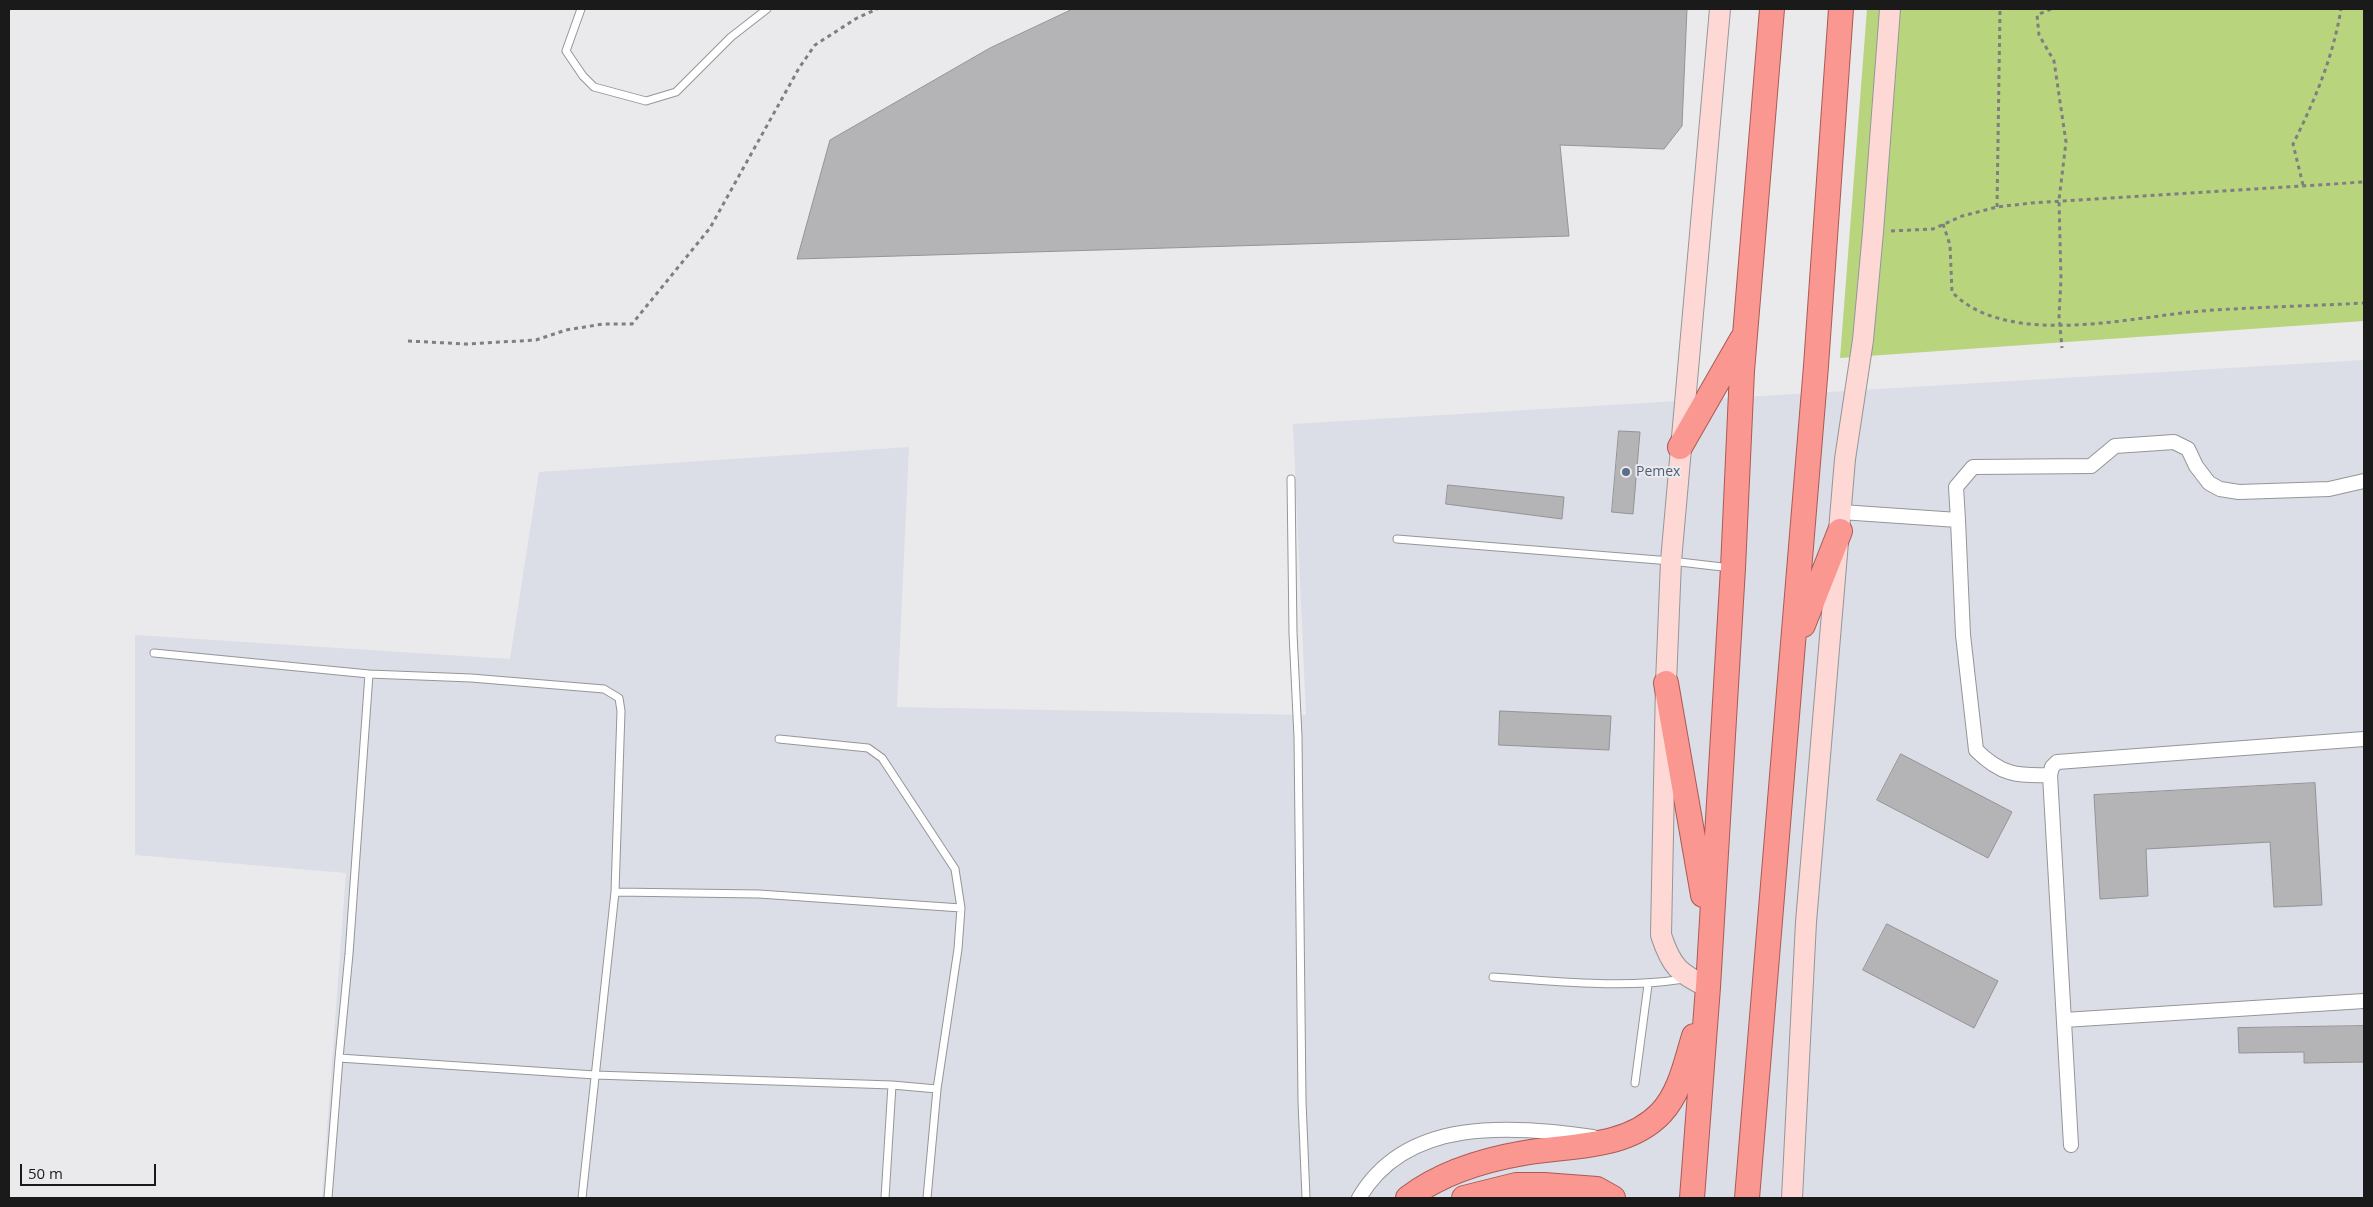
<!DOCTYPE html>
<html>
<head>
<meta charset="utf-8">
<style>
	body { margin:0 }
	#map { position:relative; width:2373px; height:1207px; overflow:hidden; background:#eaeaed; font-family:"Open Sans",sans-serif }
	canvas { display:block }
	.frame { position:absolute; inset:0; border:10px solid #1a1a1b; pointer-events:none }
	.scale { position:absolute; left:20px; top:1164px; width:136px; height:22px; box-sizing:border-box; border:2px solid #1a1a1b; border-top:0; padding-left:6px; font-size:15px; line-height:18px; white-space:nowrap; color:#1a1a1b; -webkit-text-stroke:4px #eaeaed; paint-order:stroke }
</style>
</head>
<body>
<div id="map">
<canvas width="2373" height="1207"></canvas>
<div class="frame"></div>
<div class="scale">50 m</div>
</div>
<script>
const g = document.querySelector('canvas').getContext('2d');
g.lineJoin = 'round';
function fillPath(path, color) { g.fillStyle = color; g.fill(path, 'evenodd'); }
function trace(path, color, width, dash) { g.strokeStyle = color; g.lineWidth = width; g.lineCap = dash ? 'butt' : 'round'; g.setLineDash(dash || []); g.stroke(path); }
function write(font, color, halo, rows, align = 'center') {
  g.font = font + ' "Open Sans",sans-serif'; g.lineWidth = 4; g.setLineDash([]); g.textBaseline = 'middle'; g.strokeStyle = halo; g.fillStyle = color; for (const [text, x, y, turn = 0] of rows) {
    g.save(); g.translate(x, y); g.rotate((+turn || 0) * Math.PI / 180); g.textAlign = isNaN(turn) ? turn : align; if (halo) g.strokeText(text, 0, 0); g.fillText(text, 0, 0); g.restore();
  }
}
fillPath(new Path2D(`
	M2364,360V1198H322L346,873L135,855V635L510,659L539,472L909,447L897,707L1306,715L1293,424Z`), '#dbdde7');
fillPath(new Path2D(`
	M1867,9H2364V321L1840,358Z`), '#b8d57e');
const building = new Path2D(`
	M1073,9H1687L1682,126L1664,149L1560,145L1569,236L797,259L830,140L990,48Z
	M1619,431L1640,432L1633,514L1612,512Z
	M1448,485L1564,497L1562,519L1446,504Z
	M1500,711L1611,716L1609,750L1499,745Z
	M1901,754L2012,812L1988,858L1877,800Z
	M2315,783L2322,905L2274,907L2270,842L2146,849L2148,896L2100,899L2094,795Z
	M1887,924L1998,981L1974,1028L1863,970Z
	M2364,1026V1062L2304,1063V1052L2239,1053L2238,1028Z`);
fillPath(building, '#b4b4b7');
trace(building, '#949496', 1);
const service = new Path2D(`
	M581,9L566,51L583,76L594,87L646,101L676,92L731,37L767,9
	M1291,479L1293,633L1298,737L1302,1101L1306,1198
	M1397,539L1671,561L1731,568
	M154,653L369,674
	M779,739L868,748L882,758L955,869L961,908L958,949L937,1089L927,1198
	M1493,977C1557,981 1620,989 1684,979
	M339,1058L349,954L369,674L471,678L604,689L619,698L621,711L615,892
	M1635,1083L1648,985
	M328,1198L339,1058L595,1075L892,1085L937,1089
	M582,1198L615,892L759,894L961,908
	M885,1198L892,1085`);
const minor = new Path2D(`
	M1841,512L1958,520L1956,487L1973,467L2091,466L2115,446L2174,442L2188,449L2196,466L2209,483L2220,489L2239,492L2329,489L2364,481
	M1958,520L1963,635L1976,750C2001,775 2017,776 2050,775
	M2064,1020L2364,1001
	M2071,1145L2050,775L2052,767L2057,762L2364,739
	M1359,1198C1407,1116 1511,1126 1593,1137`);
const secondary = new Path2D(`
	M1708,987C1679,974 1671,966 1661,935L1666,683L1671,561L1720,9
	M1792,1198L1806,922L1845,459L1863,340L1873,232L1890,9`);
const trunk = new Path2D(`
	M1680,447L1742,339
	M1803,625L1840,531
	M1666,683L1703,895
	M1408,1198C1442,1172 1483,1160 1524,1153C1570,1145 1627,1149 1661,1113C1680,1093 1686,1062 1694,1036
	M1464,1198L1516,1185H1544L1597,1189L1613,1198
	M1692,1198L1708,987L1733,568L1742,371L1772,9
	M1747,1198L1816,366L1841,9`);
trace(service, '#959698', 9);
trace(minor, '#959698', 16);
trace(secondary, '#959698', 22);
trace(trunk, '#aa5a55', 26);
trace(new Path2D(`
	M2051,9L2037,15L2039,35L2054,61L2066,142L2059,200L2061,279L2059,316L2062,348
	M2303,185L2293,144C2315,100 2333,57 2341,9
	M1997,207L2000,9
	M1943,224L1950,245L1952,292C2007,349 2131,317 2201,311C2255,307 2310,306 2364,303
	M1891,231L1933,229L1962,216L1997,207L2031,203L2364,182
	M408,341L466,344L536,340L566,330L603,324H632L710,228L799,68L815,45L857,18L877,9`), '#7f7f81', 3, [4, 4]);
trace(service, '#fff', 7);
trace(minor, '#fff', 14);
trace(secondary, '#fdd8d5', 20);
trace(trunk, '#fa9790', 24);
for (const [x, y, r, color] of [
	[1626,472,5,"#5c6f8a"]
]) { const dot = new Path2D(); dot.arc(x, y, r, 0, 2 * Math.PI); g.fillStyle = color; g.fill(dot); trace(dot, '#eaeaed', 2); }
write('14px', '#4e5e75', '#eaeaed', [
	["Pemex",1636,472]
], 'left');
</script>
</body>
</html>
